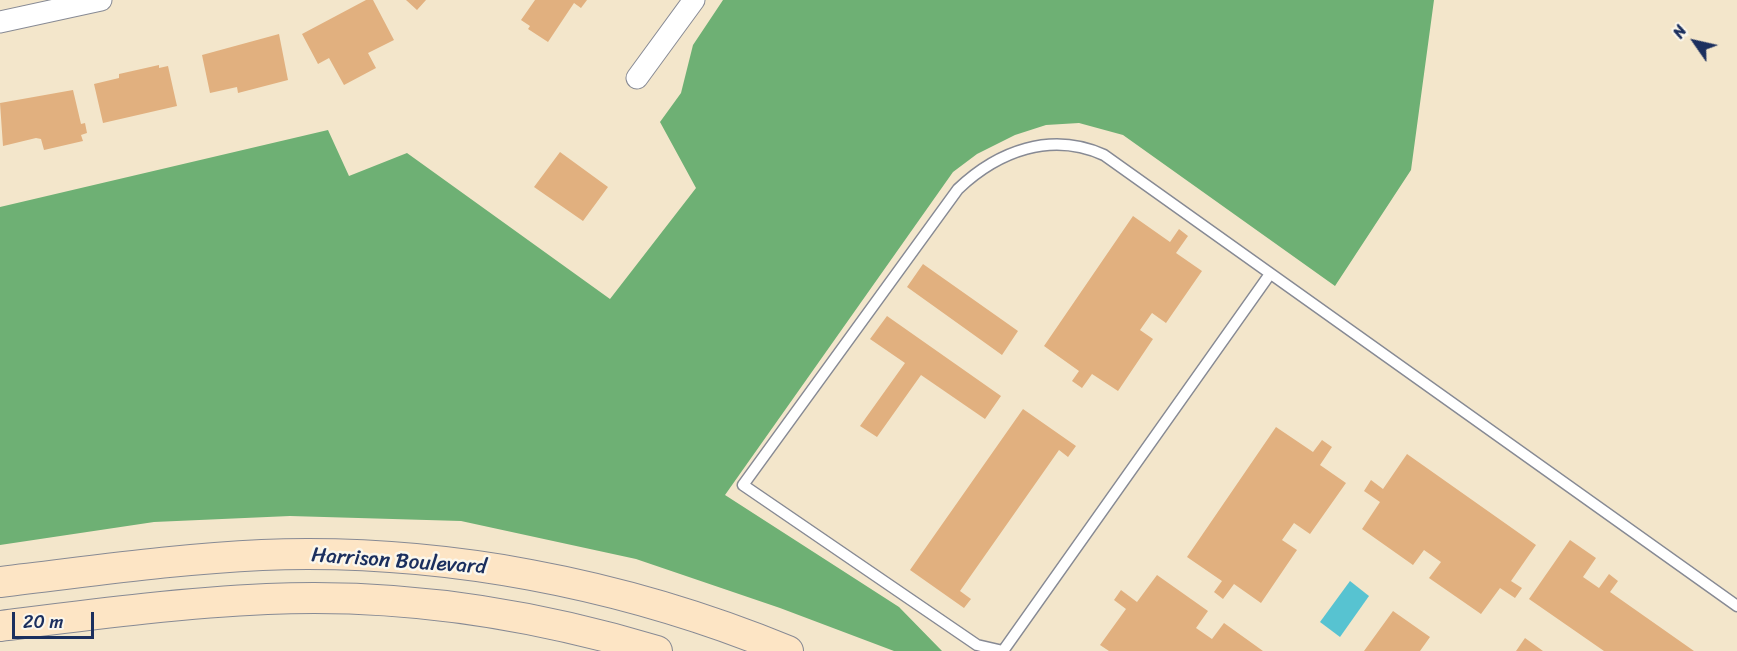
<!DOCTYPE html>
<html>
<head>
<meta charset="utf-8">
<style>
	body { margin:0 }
	#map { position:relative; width:1737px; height:651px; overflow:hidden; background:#f3e6cb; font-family:Sriracha,sans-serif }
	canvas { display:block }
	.north { position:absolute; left:1665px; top:12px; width:60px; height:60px; -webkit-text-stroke:4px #fbf7ec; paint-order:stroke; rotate:304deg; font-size:16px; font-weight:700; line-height:24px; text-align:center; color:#1b2f5e }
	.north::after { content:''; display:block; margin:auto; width:21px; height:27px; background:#1b2f5e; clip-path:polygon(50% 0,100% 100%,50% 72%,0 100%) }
	.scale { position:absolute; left:12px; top:612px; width:82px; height:27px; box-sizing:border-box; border:3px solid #1b2f5e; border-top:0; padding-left:8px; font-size:18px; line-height:21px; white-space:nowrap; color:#1b2f5e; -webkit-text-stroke:4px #fbf7ec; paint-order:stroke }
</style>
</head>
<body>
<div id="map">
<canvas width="1737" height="651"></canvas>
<div class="north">N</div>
<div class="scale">20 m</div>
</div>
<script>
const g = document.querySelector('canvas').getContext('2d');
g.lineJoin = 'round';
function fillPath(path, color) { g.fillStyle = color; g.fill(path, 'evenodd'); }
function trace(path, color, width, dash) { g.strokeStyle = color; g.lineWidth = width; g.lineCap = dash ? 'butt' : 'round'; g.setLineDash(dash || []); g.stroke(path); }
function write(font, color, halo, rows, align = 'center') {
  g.font = font + ' Sriracha,sans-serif'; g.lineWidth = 5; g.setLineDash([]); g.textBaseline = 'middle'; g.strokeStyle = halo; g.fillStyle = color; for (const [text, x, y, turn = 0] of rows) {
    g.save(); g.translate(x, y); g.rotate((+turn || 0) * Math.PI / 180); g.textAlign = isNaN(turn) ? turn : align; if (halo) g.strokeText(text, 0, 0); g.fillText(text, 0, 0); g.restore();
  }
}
fillPath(new Path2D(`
	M723,0H1434L1411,170L1335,286L1123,135L1079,123L1046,125L1015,135L977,154L953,172L725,495L899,607L942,651H894L780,608L636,559L461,521L290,516L154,522L0,545V207L328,130L349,176L407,153L610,299L696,188L660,122L681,93L693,45Z`), '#6eb074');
fillPath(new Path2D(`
	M1350,581L1369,596L1340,637L1320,622Z`), '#57c3d1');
fillPath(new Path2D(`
	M366,0H373L394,40L368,53L376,68L344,85L329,58L318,64L302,34Z
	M406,0H426L417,10Z
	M535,0H587L581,8L574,3L548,42L528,29L530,26L521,20Z
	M279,34L288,80L238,93L237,87L210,93L202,55Z
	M159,65V68L168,66L177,106L103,123L94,84L119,78V74Z
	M73,90L81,124L85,123L87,133L81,135L83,141L44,150L41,139L36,138L3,146L0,103Z
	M560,152L608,187L583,221L534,187Z
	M1133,216L1170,242L1179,229L1188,236L1176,253L1202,271L1166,323L1152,313L1140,330L1153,339L1118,391L1092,374L1082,388L1072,381L1079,371L1044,346Z
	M923,264L1018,331L1002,355L907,287Z
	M887,316L1001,396L985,419L921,375L877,437L860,426L905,363L870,339Z
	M1023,409L1076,446L1068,457L1059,450L960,591L971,599L964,608L910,570Z
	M1276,427L1313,452L1322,440L1332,447L1320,465L1346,483L1310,534L1294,523L1282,540L1297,550L1261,603L1234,584L1223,599L1214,592L1222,581L1187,557Z
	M1407,454L1536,545L1511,581L1522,588L1515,598L1500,588L1481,614L1429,578L1441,562L1424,550L1413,565L1362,529L1380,502L1364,491L1371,480L1383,489Z
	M1570,540L1596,558L1583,577L1599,588L1609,574L1618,581L1610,592L1694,651H1604L1529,599Z
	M1157,575L1208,611L1196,628L1212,639L1224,623L1263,651H1109L1100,645L1126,609L1114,600L1121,590L1137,602Z
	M1393,611L1430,637L1420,651H1364Z
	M1525,638L1543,651H1516Z`), '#e1b07f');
const lane = new Path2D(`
	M1003,651L977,645L743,485L958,189C998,151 1051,131 1104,155L1737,606
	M1003,651L1270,274`);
const street = new Path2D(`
	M0,22L101,0
	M637,78L694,0`);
const secondary = new Path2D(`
	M0,582C87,572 174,559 262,555C441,548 623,583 788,651
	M0,626C88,615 178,603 267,599C398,593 531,613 657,651`);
trace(lane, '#878a94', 13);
trace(street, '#878a94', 23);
trace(secondary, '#878a94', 32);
trace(lane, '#fff', 10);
trace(street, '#fff', 21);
trace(secondary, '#fde5c5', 30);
write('21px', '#1b2f5e', '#fbf7ec', [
	["Harrison Boulevard",399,562,4]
]);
</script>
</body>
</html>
